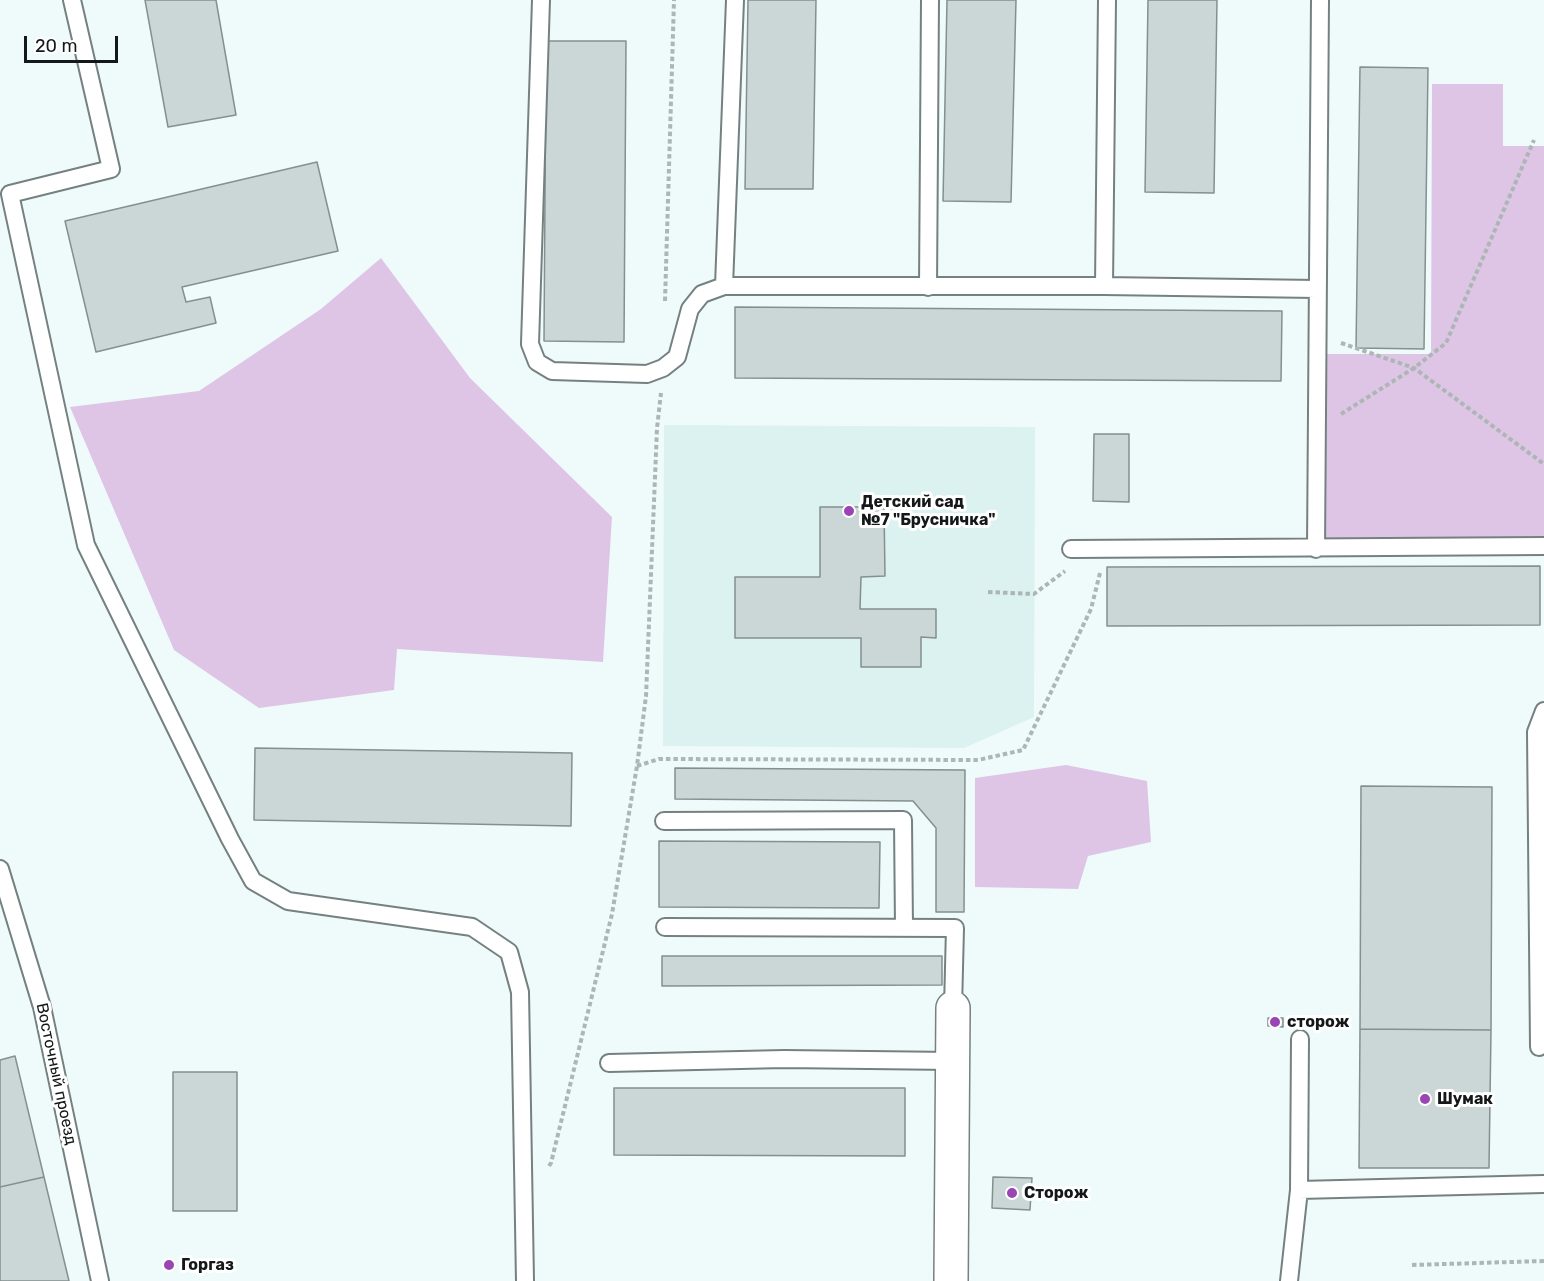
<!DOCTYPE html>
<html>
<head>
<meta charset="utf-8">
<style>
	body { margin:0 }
	#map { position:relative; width:1544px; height:1281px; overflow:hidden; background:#eefbfa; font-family:Rubik,sans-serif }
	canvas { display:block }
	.scale { position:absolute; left:24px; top:36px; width:94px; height:27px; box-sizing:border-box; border:3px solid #141818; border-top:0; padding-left:8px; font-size:18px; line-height:21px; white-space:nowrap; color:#141818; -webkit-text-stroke:4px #fff; paint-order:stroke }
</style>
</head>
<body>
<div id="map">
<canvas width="1544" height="1281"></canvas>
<div class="scale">20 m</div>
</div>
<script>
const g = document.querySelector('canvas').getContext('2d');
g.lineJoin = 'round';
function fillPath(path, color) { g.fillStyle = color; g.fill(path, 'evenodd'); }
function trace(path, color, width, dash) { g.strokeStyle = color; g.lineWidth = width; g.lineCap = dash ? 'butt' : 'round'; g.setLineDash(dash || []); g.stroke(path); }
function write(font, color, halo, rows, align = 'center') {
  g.font = font + ' Rubik,sans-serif'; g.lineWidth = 6; g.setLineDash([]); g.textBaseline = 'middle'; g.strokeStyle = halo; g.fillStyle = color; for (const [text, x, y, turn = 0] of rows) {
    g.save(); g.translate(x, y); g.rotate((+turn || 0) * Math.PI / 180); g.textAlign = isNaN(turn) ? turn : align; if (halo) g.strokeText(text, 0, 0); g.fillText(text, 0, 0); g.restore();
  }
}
fillPath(new Path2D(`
	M664,425L1035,427L1034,717L964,748L663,746Z`), '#dbf2f0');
fillPath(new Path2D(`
	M1432,84H1503V146H1544V540H1325V354H1431Z
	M381,258L470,378L612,517L603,662L397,649L394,690L259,708L174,650L70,407L199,391L321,309Z
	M1066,765L1147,781L1151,842L1088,856L1078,889L975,887V778Z`), '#dec5e6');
const building = new Path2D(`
	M145,0H216L236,115L168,127Z
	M748,0H816L813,189H745Z
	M947,0H1016L1011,202L943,201Z
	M1148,0H1217L1214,193L1145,192Z
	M546,41H626L624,342L544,341Z
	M1360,67L1428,68L1424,349L1356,348Z
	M317,162L338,251L182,287L186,302L210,297L216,323L96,352L65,221Z
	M735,307L1282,311L1281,381L735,378Z
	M1094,434H1129V502L1093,501Z
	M820,507H884L885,576L861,577L860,609H936V638L921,637V667H861V638H735V577H820Z
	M1540,566V625L1107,626V567Z
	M255,748L572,753L571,826L254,820Z
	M675,768L965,770L964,912H936V828L913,801L675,799Z
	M1361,786L1492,787L1491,1030L1360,1029Z
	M659,841L880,842L879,908L659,907Z
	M662,956H942V985L662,986Z
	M1268,1018H1283V1027L1268,1026Z
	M1360,1029L1491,1030L1489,1168H1359Z
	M15,1056L44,1177L0,1187V1060Z
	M173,1072H237V1211H173Z
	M614,1088H905V1156L614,1155Z
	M44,1177L69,1281H0V1187Z
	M993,1177L1032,1178L1030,1210L992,1208Z`);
fillPath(building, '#cad7d6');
trace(building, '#84908e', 1.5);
const lane = new Path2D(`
	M72,0L111,169L10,194L86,545L230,839L253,881L288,901L472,927L509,952L520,992L525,1281
	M541,0L530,344L537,362L552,371L647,374L663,368L677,357L690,309L702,294L724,286
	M735,0L724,286H1104L1317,289
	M1104,286L1107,0
	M928,287L930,0
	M1071,549L1544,546
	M1316,549L1320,0
	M664,821L903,820L904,928
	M0,869L42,1007L100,1281
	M665,927L955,928L953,1008
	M1539,1047L1536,732L1544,711
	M609,1063L784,1059L953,1061
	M1299,1190L1544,1184
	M1289,1281L1299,1190L1300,1039`);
const street = new Path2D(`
	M951,1281L953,1008`);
trace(lane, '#758180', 20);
trace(street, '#758180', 36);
trace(new Path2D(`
	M665,301L674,0
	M1341,343L1414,368L1544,464
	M1341,414L1414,368L1446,343L1534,140
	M988,592L1034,594L1065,571
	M637,766L659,759L978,760L1023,750L1091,609L1100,573
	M549,1166L551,1163L612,914L637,766L646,696L657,428L661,393
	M1412,1265L1544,1261`), '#acb6b5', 4, [4.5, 3]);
trace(lane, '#fff', 16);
trace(street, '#fff', 33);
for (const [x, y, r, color] of [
	[849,511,6,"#9945b3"],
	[1275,1022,6,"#9945b3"],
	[1425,1099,6,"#9945b3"],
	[1012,1193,6,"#9945b3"],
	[169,1265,6,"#9945b3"]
]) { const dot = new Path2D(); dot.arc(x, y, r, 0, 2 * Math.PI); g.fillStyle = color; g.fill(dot); trace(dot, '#fff', 2); }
write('bold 16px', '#141818', '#fff', [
	["Детский сад",861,502],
	["№7 \"Брусничка\"",861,520],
	["сторож",1287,1022],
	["Шумак",1437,1099],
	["Сторож",1024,1193],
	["Горгаз",181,1265]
], 'left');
write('16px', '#141818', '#fff', [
	["Восточный проезд",56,1074,78]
]);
</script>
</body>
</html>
